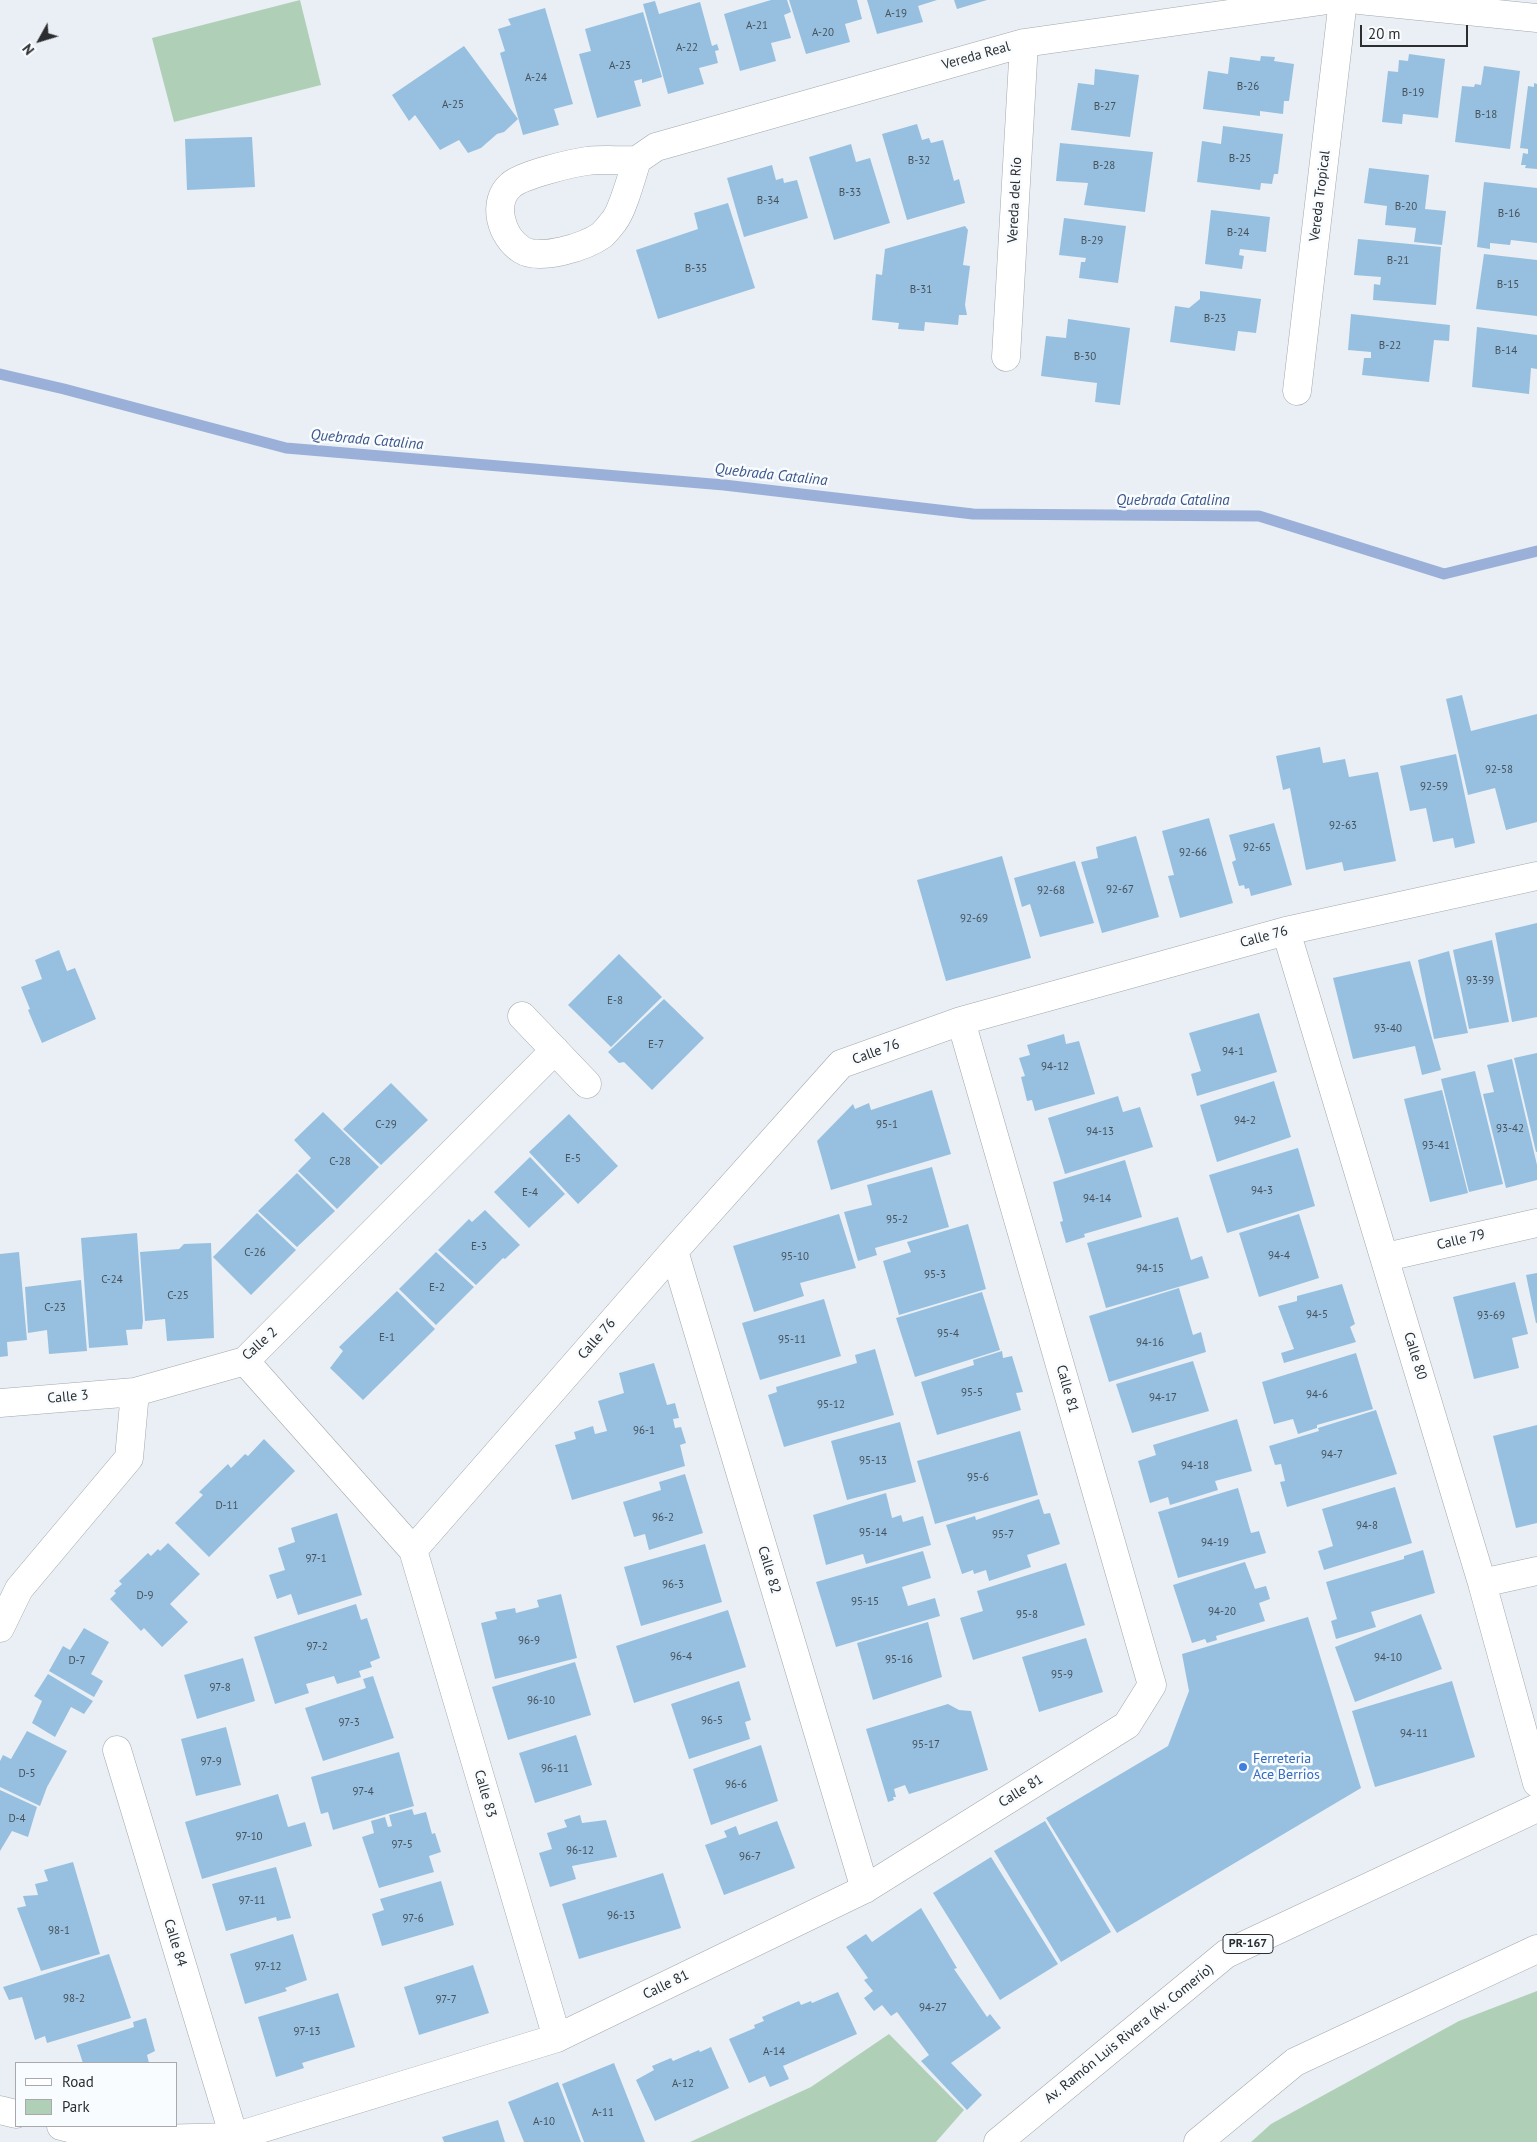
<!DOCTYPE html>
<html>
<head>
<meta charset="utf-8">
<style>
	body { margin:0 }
	#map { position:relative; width:1537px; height:2142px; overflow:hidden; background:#e9eff4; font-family:"PT Sans",sans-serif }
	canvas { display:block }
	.legend { position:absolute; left:15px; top:2062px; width:162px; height:65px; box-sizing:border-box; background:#f9fcff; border:1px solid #a7a9ac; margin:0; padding:6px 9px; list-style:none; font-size:15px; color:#2b2d2f }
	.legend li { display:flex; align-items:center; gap:10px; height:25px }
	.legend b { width:25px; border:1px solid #a7a9ac }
	.north { position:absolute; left:15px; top:15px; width:50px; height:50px; -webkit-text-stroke:4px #f9fcff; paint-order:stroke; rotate:231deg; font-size:14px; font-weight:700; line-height:20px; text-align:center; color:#2b2d2f }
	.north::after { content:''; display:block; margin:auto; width:18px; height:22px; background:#2b2d2f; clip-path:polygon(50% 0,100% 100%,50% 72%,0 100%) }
	.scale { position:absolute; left:1360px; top:25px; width:108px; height:22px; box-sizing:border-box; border:2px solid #2b2d2f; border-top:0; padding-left:6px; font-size:15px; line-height:18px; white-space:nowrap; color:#2b2d2f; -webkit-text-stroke:4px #f9fcff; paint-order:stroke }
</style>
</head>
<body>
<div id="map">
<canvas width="1537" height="2142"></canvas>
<ul class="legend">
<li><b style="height:6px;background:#fff"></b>Road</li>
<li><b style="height:14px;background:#afd0b7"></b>Park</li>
</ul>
<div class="north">N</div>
<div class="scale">20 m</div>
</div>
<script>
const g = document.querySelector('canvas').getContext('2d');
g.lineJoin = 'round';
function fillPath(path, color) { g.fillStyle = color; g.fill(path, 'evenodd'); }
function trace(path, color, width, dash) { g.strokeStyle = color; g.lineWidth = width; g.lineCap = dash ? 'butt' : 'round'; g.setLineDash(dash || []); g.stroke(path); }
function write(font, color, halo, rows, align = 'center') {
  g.font = font + ' "PT Sans",sans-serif'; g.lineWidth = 5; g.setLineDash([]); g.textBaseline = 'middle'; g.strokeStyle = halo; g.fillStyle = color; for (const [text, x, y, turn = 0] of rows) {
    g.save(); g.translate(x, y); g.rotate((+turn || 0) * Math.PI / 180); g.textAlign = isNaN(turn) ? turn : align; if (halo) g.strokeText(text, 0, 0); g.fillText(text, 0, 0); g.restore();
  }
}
fillPath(new Path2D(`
	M300,0L321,85L174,122L152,38Z
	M1537,1991V2142H1251L1271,2124L1459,2021Z
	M889,2034L964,2110L936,2142H690L811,2087Z`), '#afd0b7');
trace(new Path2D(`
	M0,374L64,389L286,448L724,485L973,514L1259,516L1444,574L1537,551`), '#9bb0d9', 11);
fillPath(new Path2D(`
	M771,0H787L791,12L784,15L791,38L771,43L776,61L740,71L724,14Z
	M789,0H857L862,19L845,24L850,42L806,54Z
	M867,0H937L918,6L923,22L877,34Z
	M954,0H987L957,9Z
	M655,1L659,14L700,2L712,46L717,44L719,50L715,51L718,63L699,68L704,84L668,94L643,4Z
	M545,8L573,104L554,109L559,125L523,135L500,53L505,51L498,29L511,25L508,19Z
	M643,12L662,77L642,83V79L634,81L641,106L597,118L579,54L591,51L585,29Z
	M464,46L518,119L504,132L497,134L481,148L468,153L459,140L440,150L415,115L409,121L392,95Z
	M1409,54L1445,59L1438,118L1403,114L1402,124L1382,122L1388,71L1398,72L1399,60L1408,61Z
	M1261,56L1275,57L1274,61L1294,64L1289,101H1284L1283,114L1260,111V116L1203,109L1208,71L1228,74L1230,57L1260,61Z
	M1484,66L1520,71L1510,149L1455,142L1462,86L1474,87L1475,84L1481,85Z
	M1095,69L1139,75L1130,137L1071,130L1078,83L1094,85Z
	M1534,83L1537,84V169L1525,168L1526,165H1521L1523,153L1528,154V149L1520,148L1528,86L1534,87Z
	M917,124L922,140L929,138L931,143L943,140L954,181L959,179L965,203L907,220L882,134Z
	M1223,126L1283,134L1278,174H1274L1272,184L1261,183L1260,190L1197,182L1202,141L1221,144Z
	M252,137L255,187L187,190L185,139Z
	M1060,143L1153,152L1145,212L1084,205L1088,183L1056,181Z
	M851,144L856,162L870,158L890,223L834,240L809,157Z
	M772,165L776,180L783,178L784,183L797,180L808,218L744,237L727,178Z
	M1369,168L1429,175L1425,209L1446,211L1442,245L1414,242L1416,228L1385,225L1387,206L1364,203Z
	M1484,182L1537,188V243L1511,240L1510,245L1490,243V249L1477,247Z
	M728,203L755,288L658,319L636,250L698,229L694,213Z
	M1211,210L1270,217L1266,252L1240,249L1239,255L1244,256L1242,269L1205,264Z
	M1064,218L1126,226L1118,283L1079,278L1081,262H1085L1086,258L1059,255Z
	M965,226L968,230L963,265L970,266L965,305L967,315H959L958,325L925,322L924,331L898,329L899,323L872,320L876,274L882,275L885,249Z
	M1358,239L1441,247L1436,305L1373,300L1374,284L1380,285L1381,277L1354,275Z
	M1484,254L1537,260V316L1476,309Z
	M1200,291L1261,299L1256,333L1238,331L1235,351L1170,342L1175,306L1189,308L1200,299Z
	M1351,314L1450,325L1449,341L1434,340L1429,382L1362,375L1364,358H1371V352L1348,350Z
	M1068,319L1130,328L1120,405L1095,402L1097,383L1041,376L1046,336L1066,338Z
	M1477,327L1537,335V369L1531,368L1529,394L1472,387Z
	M1462,695L1471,731L1537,714V822L1506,830L1495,788L1468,795L1446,699Z
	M1320,747L1323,763L1345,759L1349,777L1378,772L1396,861L1344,871L1342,862L1306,870L1290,788L1283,790L1276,756Z
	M1456,754L1475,843L1455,848L1453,838L1433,842L1426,808L1410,811L1400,766Z
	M1209,818L1233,903L1180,918L1168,876L1174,875L1162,831Z
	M1274,823L1292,885L1251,896L1249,888L1245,889L1244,885L1239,886L1232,862L1236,860L1229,835Z
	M1136,836L1159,917L1102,933L1081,862L1098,858L1096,847Z
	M1002,856L1031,958L946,981L917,880Z
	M1075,861L1094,923L1040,937L1030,904L1022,907L1014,878Z
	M1537,923V1017L1512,1022L1495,933Z
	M1492,940L1509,1022L1469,1029L1453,950Z
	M59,950L67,971L75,968L96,1019L42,1043L28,1010L30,1009L21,987L42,979L35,960Z
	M1449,951L1468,1033L1434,1039L1418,960Z
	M619,954L662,997L611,1047L568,1005Z
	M1410,961L1441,1070L1422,1075L1415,1046L1353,1059L1333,978Z
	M664,999L704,1038L652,1090L624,1062L619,1063L608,1052Z
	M1259,1013L1277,1072L1197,1096L1191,1074L1201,1071L1189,1033Z
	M1064,1034L1066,1044L1079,1041L1095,1094L1035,1111L1032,1100L1027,1101L1021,1077L1025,1076L1019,1058L1030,1055L1027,1045Z
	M1537,1053V1152H1536L1514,1058Z
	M1512,1059L1537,1165V1180L1506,1188L1483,1094L1494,1092L1487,1065Z
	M1475,1071L1503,1184L1469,1192L1441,1079Z
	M1274,1081L1291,1137L1217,1162L1200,1105Z
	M391,1083L428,1120L381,1165L343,1129Z
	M932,1090L951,1154L831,1190L817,1141L853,1104L855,1109L869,1103L871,1110Z
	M1442,1090L1468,1193L1430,1202L1404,1099Z
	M1118,1096L1123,1112L1140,1107L1153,1147L1065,1174L1048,1118Z
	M323,1112L379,1167L337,1209L298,1171L311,1158L294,1140Z
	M569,1114L618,1166L578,1204L529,1152Z
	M1298,1148L1315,1206L1227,1233L1209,1175Z
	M530,1157L565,1194L529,1228L494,1192Z
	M1125,1160L1142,1217L1084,1234L1085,1237L1066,1243L1060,1222L1063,1221L1053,1182Z
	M932,1167L949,1227L875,1248L877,1255L858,1261L844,1212L872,1205L867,1185Z
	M297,1173L335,1211L297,1247L258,1211Z
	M485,1210L520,1245L505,1259L503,1258L476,1285L438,1250L469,1219L472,1222Z
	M257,1213L296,1250L251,1295L213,1257Z
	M839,1214L856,1268L800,1283L804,1296L754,1312L733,1246Z
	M1299,1214L1319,1278L1259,1297L1239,1233Z
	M1178,1217L1191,1260L1202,1256L1209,1278L1106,1308L1087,1243Z
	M968,1224L986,1289L899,1315L883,1261L911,1252L907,1242Z
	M137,1233L143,1321L142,1329L126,1330L128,1345L89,1348L81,1238Z
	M211,1243L214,1338L167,1341L165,1319L145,1321L140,1252L179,1249L184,1244Z
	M19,1252L27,1340L7,1342L8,1356L0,1357V1254Z
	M436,1252L474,1287L436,1325L399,1289Z
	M1537,1273V1323H1536L1526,1275Z
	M81,1280L87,1351L49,1354L47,1330L28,1333L25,1287Z
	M1515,1282L1528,1334L1512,1338L1519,1368L1474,1379L1453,1297Z
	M1342,1284L1355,1324L1350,1327L1356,1342L1284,1363L1281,1353L1294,1349L1278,1306L1297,1301V1296Z
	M1179,1288L1193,1335L1201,1332L1206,1352L1109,1382L1089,1316Z
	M397,1291L435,1329L363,1400L330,1368L343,1351L339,1347Z
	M982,1292L1000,1350L915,1377L896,1318Z
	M824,1299L841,1356L760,1380L742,1323Z
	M875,1349L894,1415L784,1447L768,1395L777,1392L776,1387L857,1363L855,1355Z
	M1002,1351L1003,1358L1012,1356L1023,1392L1016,1393L1021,1410L937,1435L921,1382L974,1365L973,1360Z
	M1356,1353L1373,1409L1317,1425V1428L1298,1434L1293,1419L1274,1424L1262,1382Z
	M1193,1361L1209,1411L1132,1433L1116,1384Z
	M654,1363L667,1405L675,1403L679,1418L673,1419L675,1428L681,1427L686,1443L680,1445L685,1466L572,1500L555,1445L576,1439L574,1432L593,1426L595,1434L607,1431L598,1401L624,1393L619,1373Z
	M1376,1410L1397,1474L1287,1507L1280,1482L1285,1481L1281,1464L1275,1465L1269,1446L1319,1431L1318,1428Z
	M1237,1419L1252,1471L1215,1481L1218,1490L1170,1505L1168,1497L1150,1503L1138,1461L1156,1455L1153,1445Z
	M900,1422L916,1482L847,1500L831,1441Z
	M1537,1425V1523L1516,1528L1493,1436Z
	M1020,1431L1038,1495L935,1524L917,1461Z
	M264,1439L295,1471L209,1557L175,1523L203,1495L199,1492L228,1464L231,1468L245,1454L248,1456Z
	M685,1474L703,1533L649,1550L645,1534L634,1537L623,1502L661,1490L659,1482Z
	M1395,1487L1412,1543L1324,1570L1318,1551L1333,1546L1322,1509Z
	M1238,1488L1251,1533L1259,1531L1266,1553L1178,1578L1158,1512Z
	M886,1493L892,1518L901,1515L903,1522L923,1516L931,1545L866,1564L863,1554L826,1565L813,1515Z
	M1039,1499L1044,1514L1050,1513L1060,1544L1027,1555L1031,1567L989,1581L986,1570L974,1574L973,1570L962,1574L946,1525L975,1516L976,1520Z
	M337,1513L362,1595L298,1615L291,1594L277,1599L269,1575L285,1570L278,1548L295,1542L291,1528Z
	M168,1543L200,1574L170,1604L188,1622L162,1647L144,1628L141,1631L110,1599L116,1593L114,1591L122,1584L119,1581L148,1553L151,1556L158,1549L160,1551Z
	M705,1544L722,1602L641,1626L624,1567Z
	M1423,1550L1435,1593L1371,1612L1376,1627L1336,1639L1331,1621L1337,1619L1326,1582L1404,1559V1556Z
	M923,1551L931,1578L902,1587L908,1606L935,1598L940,1616L836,1647L816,1582Z
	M1245,1562L1255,1589L1266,1586L1270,1599L1259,1603L1265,1621L1216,1636L1217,1640L1207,1643L1205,1639L1192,1643L1173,1585Z
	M1066,1563L1085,1625L973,1660L960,1618L983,1611L977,1591Z
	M561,1594L577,1658L495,1679L481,1623L497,1619L495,1612L515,1608L516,1613L539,1607L537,1600Z
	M356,1604L361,1620L367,1618L380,1658L370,1662L372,1667L359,1671L361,1677L337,1684L334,1676L306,1684L309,1693L275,1704L254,1637Z
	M728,1610L746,1667L634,1703L616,1646Z
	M1421,1614L1442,1669L1355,1702L1335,1647Z
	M1308,1617L1361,1788L1117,1933L1046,1818L1168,1746L1189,1691L1182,1654Z
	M928,1622L942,1677L873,1700L857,1643Z
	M84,1628L109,1642L91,1674L103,1681L94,1697L49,1671L63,1646L70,1650Z
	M1086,1638L1103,1692L1039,1712L1022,1657Z
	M243,1658L255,1701L197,1719L184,1675Z
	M575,1662L591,1715L508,1740L492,1687Z
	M48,1674L93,1701L84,1714L71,1707L55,1737L32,1723L42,1701L34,1696Z
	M373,1676L394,1738L323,1761L305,1708L366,1688L363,1679Z
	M739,1681L751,1720L745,1722L750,1739L689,1759L671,1704Z
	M1452,1681L1475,1757L1375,1787L1352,1711Z
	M948,1704L959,1710L971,1711L988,1770L909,1794L905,1785L894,1789L896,1797H893L894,1800L888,1802L866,1729Z
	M226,1727L241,1785L196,1796L181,1739Z
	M27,1731L67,1751L47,1787L40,1806L0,1787V1761L3,1755L11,1759Z
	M576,1735L592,1785L535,1803L519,1753Z
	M761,1745L778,1801L711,1825L693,1769Z
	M399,1752L414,1806L333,1830L328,1812L321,1814L311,1777Z
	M0,1790L37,1807L28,1837L12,1831L0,1851Z
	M278,1794L288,1827L305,1822L312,1846L202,1879L185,1822Z
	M412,1809L414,1815L426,1812L432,1834L435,1833L441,1852L429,1856L434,1872L379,1888L362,1837L374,1833L371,1821L385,1817L388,1827L392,1826L389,1815Z
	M580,1815L582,1823L606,1820L617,1857L572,1866L576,1879L550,1887L539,1853L552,1849L547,1833L567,1827L564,1820Z
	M777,1821L795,1868L724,1895L705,1845L727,1837L724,1831L736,1826L739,1835Z
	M1045,1821L1111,1932L1061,1962L994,1851Z
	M991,1857L1058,1964L1000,2000L933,1893Z
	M73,1862L100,1954L41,1971L17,1908L26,1906L23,1896L38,1895L35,1884L48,1881L44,1870Z
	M276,1867L291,1918L277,1921L276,1917L226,1931L212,1884Z
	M663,1873L681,1928L579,1959L562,1904Z
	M441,1881L454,1925L382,1946L372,1914L384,1910L380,1899Z
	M921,1908L957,1968L954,1969L987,2017L990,2014L1001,2028L951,2063L982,2095L967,2110L921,2061L929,2055L897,2012L891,2016L882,2005L874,2011L864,1998L873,1991L864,1980L868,1978L846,1947L866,1934L872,1942Z
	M293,1934L307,1980L285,1988L287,1991L245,2004L230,1954Z
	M109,1954L131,2018L47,2043L45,2036L35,2040L22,1997L9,2000L3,1987Z
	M473,1965L489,2013L419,2035L404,1987Z
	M838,1992L857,2034L783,2066L789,2079L770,2087L765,2076L749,2083L729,2039L755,2028L754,2025L764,2021L762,2017L799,2001L801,2005L811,2001L812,2003Z
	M338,1993L355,2047L302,2063L304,2068L276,2077L258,2017Z
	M146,2018L155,2051L147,2055L149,2063H83L77,2045L134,2027L133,2022Z
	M711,2047L729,2088L655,2121L636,2080L654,2070L652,2066L671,2058L673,2061L699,2050L700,2052Z
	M614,2063L645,2142H584L562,2084Z
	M558,2082L581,2142H524L508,2102Z
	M498,2120L505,2142H444L442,2137Z`), '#97c0e0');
const minor = new Path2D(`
	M1359,0L1537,18
	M637,160L656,147L1024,43L1328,0
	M637,160C632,175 623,210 614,221C611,225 606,231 602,235C585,247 540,261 522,250C501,237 491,202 511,185C522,175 572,163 587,161C604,159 621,161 637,160Z
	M1006,357L1024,43
	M1297,391L1343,0
	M1286,931L1482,1583L1537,1783
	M522,1016L587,1084
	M674,1251L865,1889
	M1386,1257L1537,1223
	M245,1361L413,1550L557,2038
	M0,1403L135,1392L245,1361L555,1050
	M413,1550L674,1251L841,1064L961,1021L1286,931L1537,876
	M1482,1583L1537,1571
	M0,1628L19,1589L129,1458L135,1392
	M117,1750L234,2137
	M0,2110L16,2114
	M61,2126L117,2140L234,2137L557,2038L865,1889L1127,1725L1152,1685L961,1021`);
const major = new Path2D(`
	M998,2142L1226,1954L1537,1808
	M1198,2142L1295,2062L1537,1949`);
trace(minor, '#a2a8ac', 29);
trace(major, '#a2a8ac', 29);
trace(minor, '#fff', 28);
trace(major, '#fff', 28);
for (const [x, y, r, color] of [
	[1243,1767,5,"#3f7fe0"]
]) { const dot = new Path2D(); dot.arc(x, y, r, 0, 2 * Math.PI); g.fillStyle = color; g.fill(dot); trace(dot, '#f9fcff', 2); }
write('11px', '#46525b', null, [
	["A-19",896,14],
	["A-21",757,26],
	["A-20",823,33],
	["A-22",687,48],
	["A-23",620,66],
	["A-24",536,78],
	["B-26",1248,87],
	["B-19",1413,93],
	["A-25",453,105],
	["B-27",1105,107],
	["B-18",1486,115],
	["B-25",1240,159],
	["B-32",919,161],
	["B-28",1104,166],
	["B-33",850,193],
	["B-34",768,201],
	["B-20",1406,207],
	["B-16",1509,214],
	["B-24",1238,233],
	["B-29",1092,241],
	["B-21",1398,261],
	["B-35",696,269],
	["B-15",1508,285],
	["B-31",921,290],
	["B-23",1215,319],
	["B-22",1390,346],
	["B-14",1506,351],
	["B-30",1085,357],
	["92-58",1499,770],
	["92-59",1434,787],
	["92-63",1343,826],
	["92-65",1257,848],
	["92-66",1193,853],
	["92-67",1120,890],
	["92-68",1051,891],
	["92-69",974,919],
	["93-39",1480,981],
	["E-8",615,1001],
	["93-40",1388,1029],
	["E-7",656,1045],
	["94-1",1233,1052],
	["94-12",1055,1067],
	["94-2",1245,1121],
	["C-29",386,1125],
	["95-1",887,1125],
	["93-42",1510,1129],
	["94-13",1100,1132],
	["93-41",1436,1146],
	["E-5",573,1159],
	["C-28",340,1162],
	["94-3",1262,1191],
	["E-4",530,1193],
	["94-14",1097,1199],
	["95-2",897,1220],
	["E-3",479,1247],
	["C-26",255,1253],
	["94-4",1279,1256],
	["95-10",795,1257],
	["94-15",1150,1269],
	["95-3",935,1275],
	["C-24",112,1280],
	["E-2",437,1288],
	["C-25",178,1296],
	["C-23",55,1308],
	["94-5",1317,1315],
	["93-69",1491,1316],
	["95-4",948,1334],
	["E-1",387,1338],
	["95-11",792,1340],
	["94-16",1150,1343],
	["95-5",972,1393],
	["94-6",1317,1395],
	["94-17",1163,1398],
	["95-12",831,1405],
	["96-1",644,1431],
	["94-7",1332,1455],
	["95-13",873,1461],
	["94-18",1195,1466],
	["95-6",978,1478],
	["D-11",227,1506],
	["96-2",663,1518],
	["94-8",1367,1526],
	["95-14",873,1533],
	["95-7",1003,1535],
	["94-19",1215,1543],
	["97-1",316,1559],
	["96-3",673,1585],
	["D-9",145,1596],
	["95-15",865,1602],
	["94-20",1222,1612],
	["95-8",1027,1615],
	["96-9",529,1641],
	["97-2",317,1647],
	["96-4",681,1657],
	["94-10",1388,1658],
	["95-16",899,1660],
	["D-7",77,1661],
	["95-9",1062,1675],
	["97-8",220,1688],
	["96-10",541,1701],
	["96-5",712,1721],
	["97-3",349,1723],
	["94-11",1414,1734],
	["95-17",926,1745],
	["97-9",211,1762],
	["96-11",555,1769],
	["D-5",27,1774],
	["96-6",736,1785],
	["97-4",363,1792],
	["D-4",17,1819],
	["97-10",249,1837],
	["97-5",402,1845],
	["96-12",580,1851],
	["96-7",750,1857],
	["97-11",252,1901],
	["96-13",621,1916],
	["97-6",413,1919],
	["98-1",59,1931],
	["97-12",268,1967],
	["98-2",74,1999],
	["97-7",446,2000],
	["94-27",933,2008],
	["97-13",307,2032],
	["A-14",774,2052],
	["A-12",683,2084],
	["A-11",603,2113],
	["A-10",544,2122]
]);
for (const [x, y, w] of [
	[1248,1944,50]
]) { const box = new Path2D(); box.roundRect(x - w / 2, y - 9.5, w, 19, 4); g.fillStyle = '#f9fcff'; g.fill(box); trace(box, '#2b2d2f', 1); }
write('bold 12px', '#2b2d2f', null, [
	["PR-167",1248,1944]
]);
write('14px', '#2b2d2f', '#f9fcff', [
	["Vereda Real",976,56,-16],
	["Vereda Tropical",1320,196,-83],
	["Vereda del Río",1015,200,-87],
	["Calle 76",1264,937,-15],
	["Calle 76",876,1052,-20],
	["Calle 79",1461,1240,-13],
	["Calle 76",597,1339,-49],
	["Calle 2",260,1344,-42],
	["Calle 80",1415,1356,73],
	["Calle 81",1067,1389,74],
	["Calle 3",68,1397,-5],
	["Calle 82",769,1570,73],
	["Calle 81",1021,1791,-32],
	["Calle 83",485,1794,74],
	["Calle 84",175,1943,73],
	["Calle 81",666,1985,-26],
	["Av. Ramón Luis Rivera (Av. Comerío)",1129,2034,-39]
]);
write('14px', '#366cbe', '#f9fcff', [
	["Ferreteria",1253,1759],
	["Ace Berrios",1253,1775]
], 'left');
write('italic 15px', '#3a558a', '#f9fcff', [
	["Quebrada Catalina",367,440,5],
	["Quebrada Catalina",771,475,6],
	["Quebrada Catalina",1173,501]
]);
</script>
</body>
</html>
